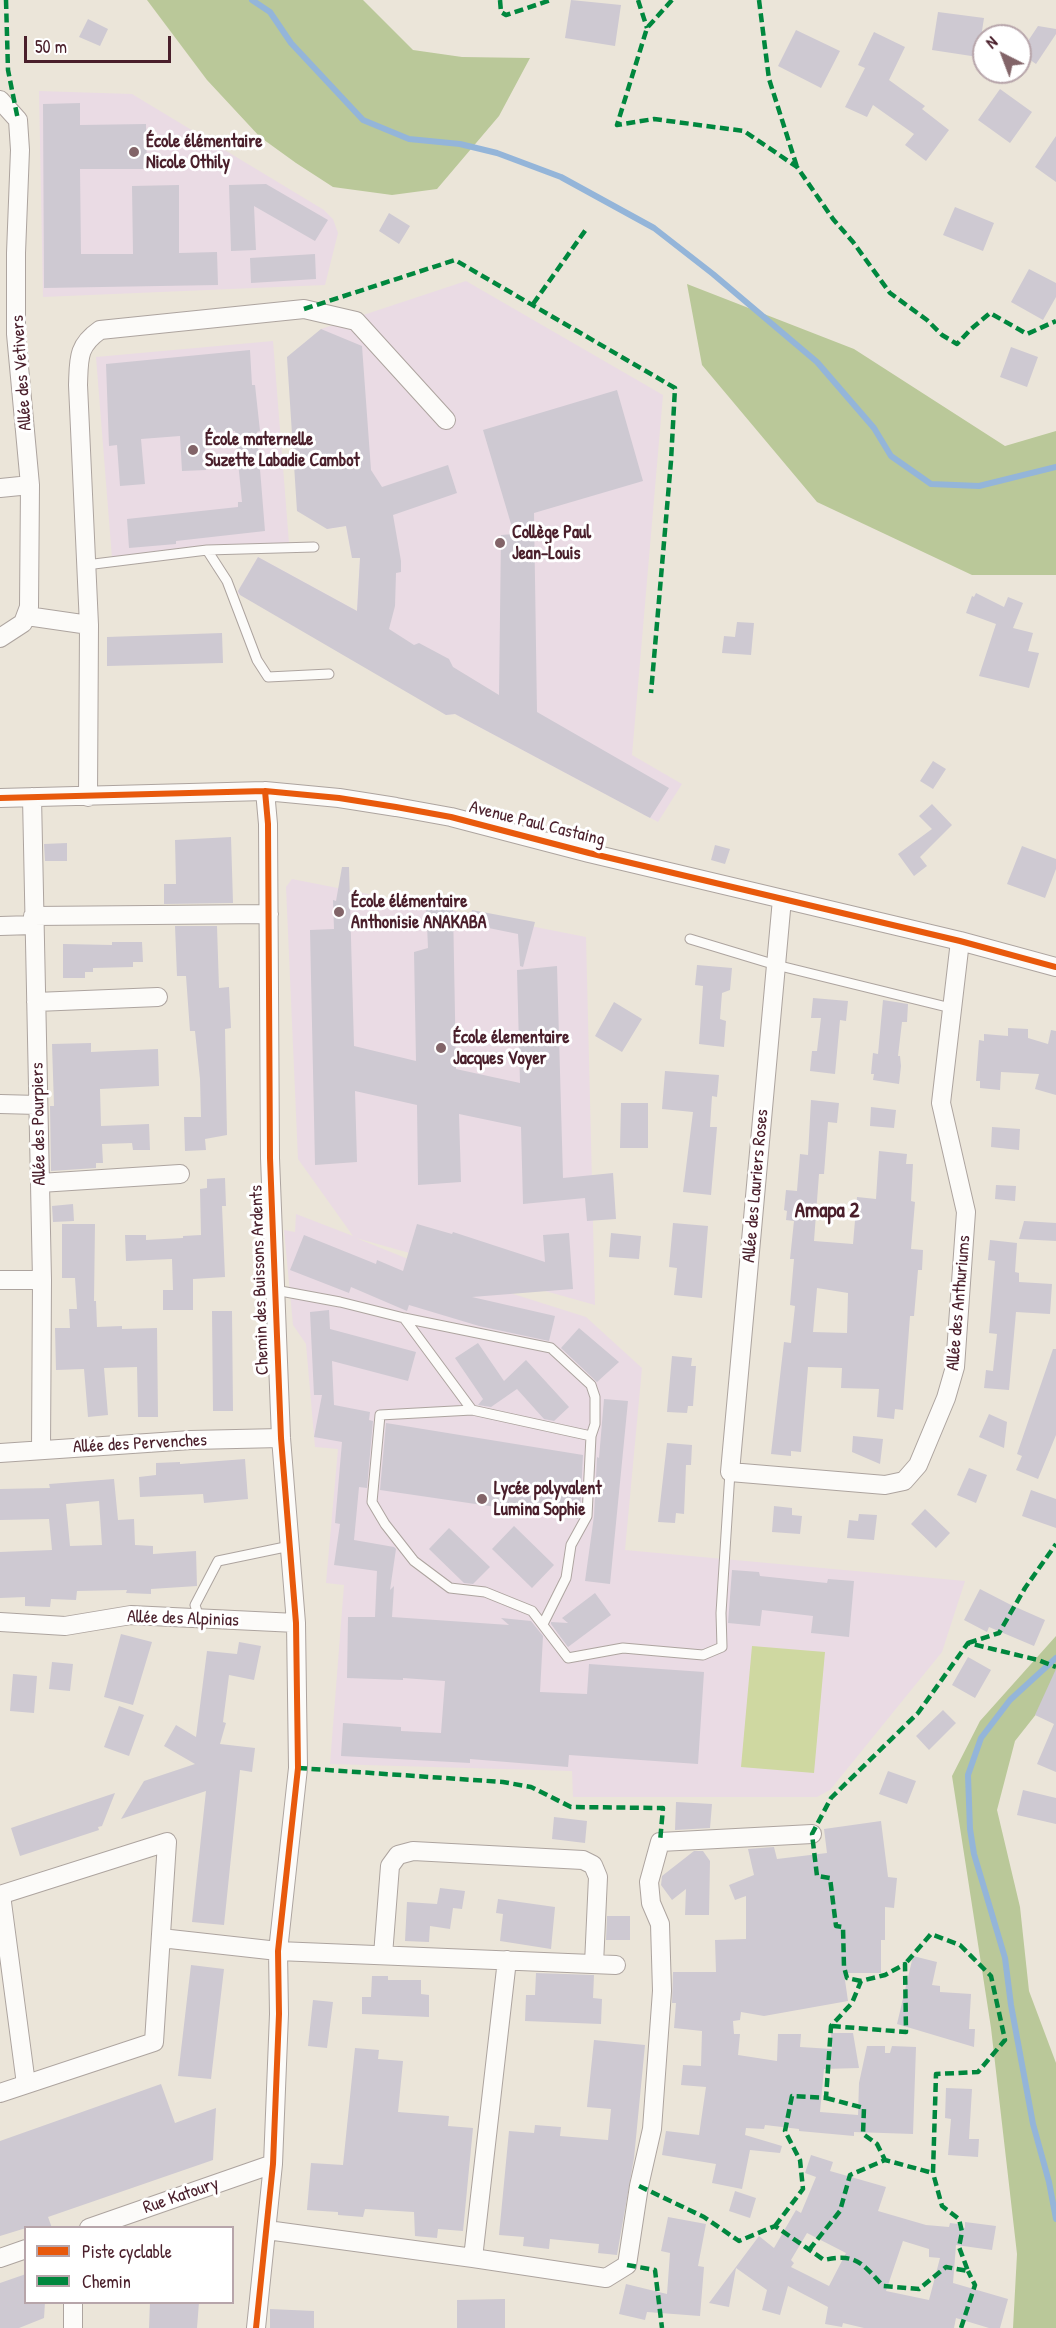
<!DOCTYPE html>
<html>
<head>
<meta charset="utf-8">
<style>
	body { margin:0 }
	#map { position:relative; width:1056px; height:2328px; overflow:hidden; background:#ebe5d9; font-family:"Patrick Hand",sans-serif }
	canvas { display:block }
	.legend { position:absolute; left:24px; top:2226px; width:210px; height:78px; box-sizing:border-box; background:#fff; border:2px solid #b7a5aa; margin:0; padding:8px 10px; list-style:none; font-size:18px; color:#4a1f2b }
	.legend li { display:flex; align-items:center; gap:12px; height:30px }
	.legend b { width:30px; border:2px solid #b7a5aa }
	.north { position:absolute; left:972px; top:24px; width:60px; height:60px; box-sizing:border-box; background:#fff; border:2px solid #b7a5aa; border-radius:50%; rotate:318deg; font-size:16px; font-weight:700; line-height:24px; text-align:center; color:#4a1f2b }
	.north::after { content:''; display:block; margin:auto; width:21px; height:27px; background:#826468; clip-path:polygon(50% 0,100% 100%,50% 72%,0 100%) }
	.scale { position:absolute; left:24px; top:36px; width:147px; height:27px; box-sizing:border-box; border:3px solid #4a1f2b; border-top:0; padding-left:8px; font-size:18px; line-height:21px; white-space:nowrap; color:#4a1f2b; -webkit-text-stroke:4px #fff; paint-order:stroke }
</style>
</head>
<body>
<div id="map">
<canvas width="1056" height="2328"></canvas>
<ul class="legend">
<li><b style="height:8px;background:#e8590c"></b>Piste cyclable</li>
<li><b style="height:8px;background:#00873e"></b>Chemin</li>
</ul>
<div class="north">N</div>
<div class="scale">50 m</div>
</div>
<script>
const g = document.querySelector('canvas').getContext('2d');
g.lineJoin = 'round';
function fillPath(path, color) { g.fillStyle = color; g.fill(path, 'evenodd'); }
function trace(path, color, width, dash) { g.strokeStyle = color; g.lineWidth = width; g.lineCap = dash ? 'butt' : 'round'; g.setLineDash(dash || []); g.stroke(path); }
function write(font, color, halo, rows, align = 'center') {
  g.font = font + ' "Patrick Hand",sans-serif'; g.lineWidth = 6; g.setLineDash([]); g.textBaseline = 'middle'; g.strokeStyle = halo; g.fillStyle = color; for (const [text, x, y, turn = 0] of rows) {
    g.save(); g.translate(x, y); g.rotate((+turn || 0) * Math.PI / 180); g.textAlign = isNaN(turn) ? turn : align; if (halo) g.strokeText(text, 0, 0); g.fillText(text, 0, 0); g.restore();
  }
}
fillPath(new Path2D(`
	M39,91L132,94L324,210L333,219L338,233L325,285L43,297Z
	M466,281L663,395L632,755L682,784L658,822L455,714L446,715L410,692L237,593L258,557L357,611L360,558H352L346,526L327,529L321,329Z
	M273,341L289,543L112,558L96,357Z
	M292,879L586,937L595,1305L356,1238L428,1267L586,1317L642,1368L625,1550L965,1581L942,1652L830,1790L817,1797H573L572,1771L330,1764L344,1585L326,1583L338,1449L315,1447L306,1344L293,1325L284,1230L295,1232L296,1214L353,1236L298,1159L286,887Z`), '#eadbe4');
fillPath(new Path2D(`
	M752,1646L825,1652L814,1773L741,1767Z`), '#cfd8a1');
fillPath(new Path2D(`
	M147,0H363L413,50L462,57L530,58L499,116L437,189L392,195L333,187L296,163L260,137L207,80Z
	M687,284L854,349L1005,446L1056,431V575H972L817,502L702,365Z
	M1056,1636V1689L1015,1741L997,1810L1020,1907L1029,1991L1056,2063V2328H1013L1017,2254L991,2028L952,1776L980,1721Z`), '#bac899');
trace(new Path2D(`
	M252,0L270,12L291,43L363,120L409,139L460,144L497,153L561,177L654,228L713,274L817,362L874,428L891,456L931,484L979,486L1056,467
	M1056,1658L1010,1700L981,1738L968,1775L970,1829L974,1854L1005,1958L1011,2005L1033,2124L1049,2182L1056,2219`), '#94b5d9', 6);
fillPath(new Path2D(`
	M571,0L621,5L615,46L565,38Z
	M938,12L984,18L978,57L932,50Z
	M88,19L108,29L100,46L79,37Z
	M1038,26L1056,29V34L1036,64L1020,53Z
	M796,30L840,51L821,88L778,66Z
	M874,32L905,47L889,80L925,106L922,109L949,130L926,161L905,145L914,134L873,105L867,117L845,107L865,68L858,65Z
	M1000,89L1032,112L1010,143L978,120Z
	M80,103V125L146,124L147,169H80L81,254H133L132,186L179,185V253L217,252L218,285L44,288L43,104Z
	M1056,136V182L1035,167Z
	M266,184L328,220L315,241L254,206L256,250L231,251L229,185Z
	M955,207L994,223L983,251L943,235Z
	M389,213L410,226L399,244L379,231Z
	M315,254L316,279L251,283L250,258Z
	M1029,269L1056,283V297L1043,320L1011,302Z
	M321,329L362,346L371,470L382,487L448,465L457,493L393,515L401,561V572L396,573L395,606L389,629L414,645L419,643L449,659L453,667L499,695L501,535L514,534L483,430L617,390L643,481L534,513L537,712L669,788L650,818L455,714L446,715L240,595L238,591L258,557L357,611L360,558H352L346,526L327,529L297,511L287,357Z
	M1011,347L1038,357L1027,387L1000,377Z
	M250,350L252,385H255L260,431L257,432L265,531L176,541V544L129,548L127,519L238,507V502H242L235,431L204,433L206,470L182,471L180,436L141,439L145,484L120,486L117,445L109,446L106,364Z
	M976,593L1004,607L1008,597L1023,603L1013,628L1033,633L1028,651L1039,653L1029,688L979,676L996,624L966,613L972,596L974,597Z
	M737,622L754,623L751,655L722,653L724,636L735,637Z
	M222,633L223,663L107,666V637Z
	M933,761L946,769L933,789L920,781Z
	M932,804L952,825L920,857L927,866L914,876L898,854L932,829L919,816Z
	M231,837L233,903L164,904V884H176L175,840Z
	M67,843V861H45L44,844Z
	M715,845L730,849L725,864L711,860Z
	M1022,846L1056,859V869L1045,898L1007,884Z
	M342,867H349L354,1046L416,1061L414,952L428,948L426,902L453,907L456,1069L520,1083L517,970L557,966L563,1178L613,1173L616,1219L587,1221L585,1198L523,1204L521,1127L459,1114L461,1182L418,1185L417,1105L355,1091L357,1162L315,1165L310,930L334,929L333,900L336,901Z
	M472,910L535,922L523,967L520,966L518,934L469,924Z
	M175,926H217L219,988L229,987L231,1028L225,1029L227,1135L205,1139L206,1150L185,1151L184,1117H201L200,1079L195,1031H190L186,976H177Z
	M112,942H142L143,962H133V967L93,968V972H85V978H63V944L112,945Z
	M697,965L732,968L730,990L722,993L720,1019L726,1021L724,1047L699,1044L703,986L695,985Z
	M813,998L848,1001L846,1021L840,1020L835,1074L810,1071L812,1051H817L821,1018H811Z
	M883,1000L908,1004L907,1022H902L898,1056H900L901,1066L899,1084L873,1080L874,1074H871L873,1053L878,1054Z
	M614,1002L642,1019L622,1052L595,1036Z
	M1008,1028L1028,1029V1038L1048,1044L1051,1030L1056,1031V1095L1035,1089L1039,1074L1001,1072L1000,1090L980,1088V1081H976L979,1040L984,1041V1034L1008,1036Z
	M91,1043V1052L158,1049L159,1086L100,1089L101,1126L149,1124L150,1150H133L132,1143L102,1144L103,1163H96V1168L51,1171L50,1106H54L52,1044Z
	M665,1071L719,1075L717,1097L712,1096L710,1127H717L711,1195L683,1192L693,1112L662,1109Z
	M811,1100L839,1103L837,1123L828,1122L824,1174H819L814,1241L853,1244L857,1197L876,1199L879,1151L907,1154L906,1164H913L911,1201L915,1202L911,1249L923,1250L922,1270H918L914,1316H910L903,1410L895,1409L894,1419L877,1417L879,1389L841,1388L842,1368L808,1367L801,1452L791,1451V1456L771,1454L784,1342L791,1343L795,1306L790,1305L794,1259H790L794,1221L786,1220L787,1211L784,1210L786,1190L797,1191L800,1154L808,1155ZM817,1288L848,1293L847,1333L813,1332Z
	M621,1103H648V1148H620Z
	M871,1107L896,1110L894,1128L870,1126Z
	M992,1127L1020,1129L1019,1150L991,1147Z
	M225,1178L226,1206H222L225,1277L193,1279V1310H163V1290H173L172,1259L126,1261L125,1235H146V1240L183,1238V1236L201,1235L200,1189L207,1188V1179Z
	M996,1185L1016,1186L1015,1201L995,1199Z
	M73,1204L74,1221L53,1222L52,1206Z
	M1024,1221L1056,1223V1241L1019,1239Z
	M673,1223L708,1226L702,1298L674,1295L677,1268L669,1267Z
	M62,1224H95L94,1301H96L97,1327L122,1326V1329L157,1328L158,1417H138L137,1367L104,1368L108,1415L88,1417L84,1369L56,1370L55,1328H70L69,1309H77L75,1278H62Z
	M417,1224L452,1234L453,1232L545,1262L543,1235L569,1233L573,1289L472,1297L555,1316L549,1341L479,1326L409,1305L407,1311L351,1287L349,1293L290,1270L304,1235L376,1264L377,1260L403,1271Z
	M611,1233L641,1236L639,1259L609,1257Z
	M990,1240L1017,1243L1015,1272L1019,1273V1282L1052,1284L1050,1314L1016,1312L1009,1390L984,1388L986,1370L993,1371L997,1334L989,1333L995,1261L988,1260Z
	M329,1310L330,1329L416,1352L408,1381L332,1361L334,1405L370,1412L369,1420L373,1421L367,1488L359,1487L354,1540L394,1547L396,1549L390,1590L394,1586L392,1617L509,1625L501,1618L531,1621L543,1636L540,1692L587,1694L589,1664L704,1672L698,1764L569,1755L568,1767L470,1759V1763L341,1756L343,1723L401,1727V1731L441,1733L445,1681L403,1678V1680L347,1678L348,1617H375L377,1571L334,1565L340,1524L335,1523L342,1442L314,1437L322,1395H314L310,1312Z
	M212,1311H232L233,1411H213Z
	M579,1328L619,1362L597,1382L561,1348Z
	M478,1343L504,1381L526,1360L569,1407L554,1421L544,1419L517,1389L491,1407L478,1405L483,1399L455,1358Z
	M1053,1349H1056V1435L1038,1479L1016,1470L1022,1456L1017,1454Z
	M672,1356L692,1358L691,1366H696L693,1406H688L687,1413L667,1412Z
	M604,1399L628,1401L610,1584L585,1581L594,1516L597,1457L599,1458Z
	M989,1414L1007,1422L1004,1448L979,1437Z
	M386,1423L583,1455L580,1514L578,1519L380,1490Z
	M853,1436L883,1439L880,1464L852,1452Z
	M667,1443L692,1445L691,1465H686L684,1514L676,1513L675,1523L658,1522Z
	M245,1459L248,1499L204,1503L203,1494L140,1497L139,1477L156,1475V1463L180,1462V1464Z
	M969,1468L987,1475L976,1503L957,1495Z
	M114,1479L118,1520L134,1519L135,1545L153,1546V1554L196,1551L197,1586L151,1589V1594L126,1593L127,1590L77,1591L76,1600L51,1599L50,1607L25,1606V1597L0,1598V1552L52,1550L49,1519L0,1520V1489L50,1488L49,1484ZM99,1501L102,1545L70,1546L66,1504Z
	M1031,1490L1056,1499V1528L1022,1516Z
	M774,1506L792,1508V1515L802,1516L800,1534L772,1532Z
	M925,1509L950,1533L936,1548L911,1524Z
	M859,1514L877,1515L874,1540L847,1538L849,1520L858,1521Z
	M514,1526L554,1565L532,1588L492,1549Z
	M449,1528L490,1567L473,1584L464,1583L429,1549Z
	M732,1570L759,1572L760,1576L827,1583L828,1579L854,1581L849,1637L811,1633L813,1616L762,1610L760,1626L728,1623Z
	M980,1589L1011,1605L1045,1620L1034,1646L989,1627L987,1632L964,1620Z
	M595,1593L611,1615L568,1647L551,1624V1622L568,1623L562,1618Z
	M121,1634L152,1642L133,1705L104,1697Z
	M239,1642L261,1646L254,1680L229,1675L223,1722L226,1723L220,1744L255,1748L252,1772L240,1770L224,1925L192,1922L206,1791L121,1819L144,1781L195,1764L164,1746L176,1725L196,1737L207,1651L237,1654Z
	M968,1657L991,1670L975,1698L952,1685Z
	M52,1662L73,1664L70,1691L49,1689Z
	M1056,1669V1772L1037,1764L1054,1724L1035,1715Z
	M13,1674L37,1676L34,1713L10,1711Z
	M119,1706L144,1715L129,1756L104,1747Z
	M943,1710L956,1723L929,1750L916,1736Z
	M888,1771L916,1781L907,1804L879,1794Z
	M1023,1790L1056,1798V1824L1017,1815Z
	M115,1793L102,1826L98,1827L99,1830L20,1856L11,1828Z
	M676,1802L712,1804L710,1828L675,1830Z
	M554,1817L587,1821L585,1843L552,1839Z
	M881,1821L888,1877L897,1878L894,1908L885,1907V1940H881V1973H844L848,2001L764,2016L741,2012L740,2020L733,2021L734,2034H740L738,2055L777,2061L778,2034H801L800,2047L832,2049L831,2033H853L859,2068L824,2069L820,2112L858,2115L859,2083L867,2046H885V2053H890L892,2046L916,2047L913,2134L854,2132V2136L799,2131V2129L765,2125L764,2129L746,2128L745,2135L782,2146L780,2153L750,2150L742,2189L712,2183L716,2164L662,2155L666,2131L699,2135L706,2087L681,2085L683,2065L701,2066L702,2031L674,2028L676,2003H672L673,1972H716L715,1940L746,1939V1896L735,1900L729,1885L754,1875L748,1849L774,1847L777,1859L827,1853L824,1829Z
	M694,1851H703L710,1861L709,1915H685L686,1889L672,1900L661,1885L662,1876Z
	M440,1888L465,1891L462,1909L453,1908L450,1929L430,1926L429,1942L405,1941L407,1902L437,1904Z
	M498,1899L555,1907L551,1949L500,1941L503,1914L496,1913Z
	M607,1916H630V1940H606Z
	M913,1956L937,1962L932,1985L940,1986V1992L971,1994L969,2029H975L974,2047L897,2024Z
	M191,1965L224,1969L211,2079L178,2076Z
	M536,1973L594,1975L593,1998L602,1999L601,2024L525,2021L526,1995H535Z
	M372,1976H388V1980H421V1994L429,1995V2017L362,2014V1997H371Z
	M313,2000L333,2002L327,2048L308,2046Z
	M594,2040L645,2045L634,2158L617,2255L598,2253L599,2244L550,2239L549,2249L523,2246L524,2237L499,2235L509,2131L534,2133L535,2125L561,2127L560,2136L608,2140L611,2109L587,2107Z
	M355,2048L379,2050L378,2059L403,2061L398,2112L449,2116L448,2126L473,2128L463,2231L438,2229L437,2238L415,2236L414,2212L365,2209L363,2217L338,2215V2212L307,2210L311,2163L343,2165Z
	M161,2084L175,2123L216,2108L213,2160L48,2217L52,2228H26L0,2236V2141Z
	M946,2088L972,2089L969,2139H979L978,2157L948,2155L951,2119L945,2118Z
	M811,2155L833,2162L830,2171L886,2187L878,2211L926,2225L949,2227L950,2223L958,2224V2227L965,2228V2222L996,2226L992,2250L956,2245L953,2283L1008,2299L1000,2328H989L956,2318L954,2328H864L843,2323L842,2327L825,2324L828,2307L788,2286L780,2315L762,2310L767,2290L736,2268L729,2307L709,2303L759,2236L774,2248L796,2210L801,2213L816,2177L805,2173ZM807,2233L846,2253L829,2286L791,2267L794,2263L791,2260ZM903,2241L929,2249V2257L940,2258L929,2300L886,2291Z
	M735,2191L756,2198L750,2218L729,2211Z
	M668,2217L706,2224L698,2266L704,2267L700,2316L647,2312L645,2320L619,2314L626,2284L667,2294L670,2253L661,2251Z
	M26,2274V2302H45L44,2318L19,2328H0V2283Z
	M505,2299V2328H457V2300Z
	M150,2302H199L197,2328H149Z
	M270,2309L314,2311V2328H270Z`), '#cec9d2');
const service = new Path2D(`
	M207,550L227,581L257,660L268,677L329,674
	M86,565L207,550L314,547
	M690,939L776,965L951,1008
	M275,1290L340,1302L404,1318L472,1410
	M404,1318L551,1348L591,1385L595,1397V1424L591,1436
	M199,1618L195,1605L218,1561L290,1546
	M543,1624L566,1578L571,1545L587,1516L591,1436L472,1410L380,1415L372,1502L385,1524L414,1561L450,1588L485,1592L532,1611L568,1658L623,1648L703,1655L722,1647L721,1613L730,1472`);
const minor = new Path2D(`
	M0,100L18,120L20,150L16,253V334L30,485L29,607L23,623L0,638
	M0,488L30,485
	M27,616L89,625
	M32,797L42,1280L41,1450
	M88,797L89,625L78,385C79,359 77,346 100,330L304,309L356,321L446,420
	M0,798L265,791L339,798L396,807L451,817L589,853L960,941L1056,967
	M782,899L730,1472L885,1485L904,1481L918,1465L946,1398L955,1367L966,1212L941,1103L960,941
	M33,916L269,914
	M0,926L33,925
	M36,1002L158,997
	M0,1104L38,1105
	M40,1183L180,1174
	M0,1280H42
	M0,1453L191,1440L281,1438
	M0,1622L65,1626L131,1615L296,1623
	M0,1895L167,1842L154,2042L0,2093
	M1,1895L26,2084
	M161,1938L278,1951L616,1965
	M383,1955L390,1866L398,1855L413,1851L583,1860L593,1865L598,1877L594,1964
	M89,2228L273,2164
	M267,2230L473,2258L606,2278L627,2265L639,2186L652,2129L662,1991L660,1924L651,1903L649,1882L660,1842L812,1834
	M0,2258L26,2249
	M473,2258L507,1960
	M73,2328V2302
	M256,2328L273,2164L279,2014L278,1951L298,1768L296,1623L281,1438L270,1158L268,824L265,791`);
trace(service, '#ada49f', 11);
trace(minor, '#ada49f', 20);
trace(service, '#fcfbf9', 9);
trace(minor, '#fcfbf9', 18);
trace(new Path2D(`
	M6,0L8,70L18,120
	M500,0L501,12L506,15L551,0
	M638,0L647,28
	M672,0L647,28L617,125L654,119L744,131L797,167L833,219L853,242L890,293L927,320L942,335L957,344L971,329L990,313L1027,334L1056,321
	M759,0L769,79L797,167
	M533,304L587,228
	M304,309L455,260L675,388L671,461L651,693
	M968,1643L999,1633L1025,1588L1056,1544
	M298,1768L503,1782L531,1787L571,1807L663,1808L660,1842
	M861,1981L847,1978L844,1967L843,1927L836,1926L830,1878L817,1876L812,1834L831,1798L918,1713L968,1643L1038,1660L1056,1667
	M826,2098L864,2108L863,2134L877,2144L885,2160
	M639,2186L704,2217L739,2241L775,2226L824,2260C856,2253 862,2263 883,2286L919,2289L946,2267L968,2271L959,2247L962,2232L959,2219L942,2206L933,2173L936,2074L978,2072L1005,2040L991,1976L960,1945L931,1934L905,1964
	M775,2226L803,2189L800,2160L785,2131L792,2096L826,2098L831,2026L852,2003L861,1981L885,1975L905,1964L906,2032L831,2026
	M809,2250L840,2211L850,2175L885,2160L933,2173
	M627,2265L655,2270L662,2328
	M961,2328L975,2285L968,2271`), '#00873e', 4.5, [9, 4.5]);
trace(new Path2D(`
	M0,798L265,791L339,798L396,807L451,817L589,853L960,941L1056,967
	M256,2328L273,2164L279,2014L278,1951L298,1768L296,1623L281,1438L270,1158L268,824L265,791`), '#e8590c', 6);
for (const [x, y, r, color] of [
	[134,152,6,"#826468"],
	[193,450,6,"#826468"],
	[500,543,6,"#826468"],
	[339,912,6,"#826468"],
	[441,1048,6,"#826468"],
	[482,1499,6,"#826468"]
]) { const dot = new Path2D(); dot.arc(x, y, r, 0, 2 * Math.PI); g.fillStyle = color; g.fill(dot); trace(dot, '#fff', 2); }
write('bold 18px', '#4a1f2b', '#fff', [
	["École élémentaire",146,142],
	["Nicole Othily",146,163],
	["École maternelle",205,440],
	["Suzette Labadie Cambot",205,461],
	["Collège Paul",512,533],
	["Jean-Louis",512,554],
	["École élémentaire",351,902],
	["Anthonisie ANAKABA",351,923],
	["École élementaire",453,1038],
	["Jacques Voyer",453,1059],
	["Lycée polyvalent",494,1489],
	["Lumina Sophie",494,1510]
], 'left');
write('18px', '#4a1f2b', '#fff', [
	["Allée des Vetivers",22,373,-94],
	["Avenue Paul Castaing",537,824,14],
	["Allée des Pourpiers",39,1124,-91],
	["Allée des Lauriers Roses",756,1186,-85],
	["Chemin des Buissons Ardents",260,1280,-92],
	["Allée des Anthuriums",959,1303,-85],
	["Allée des Pervenches",140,1444,-3],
	["Allée des Alpinias",183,1619,2],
	["Rue Katoury",181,2196,-19]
]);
write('bold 21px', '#4a1f2b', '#fff', [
	["Amapa 2",827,1211]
]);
</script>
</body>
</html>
